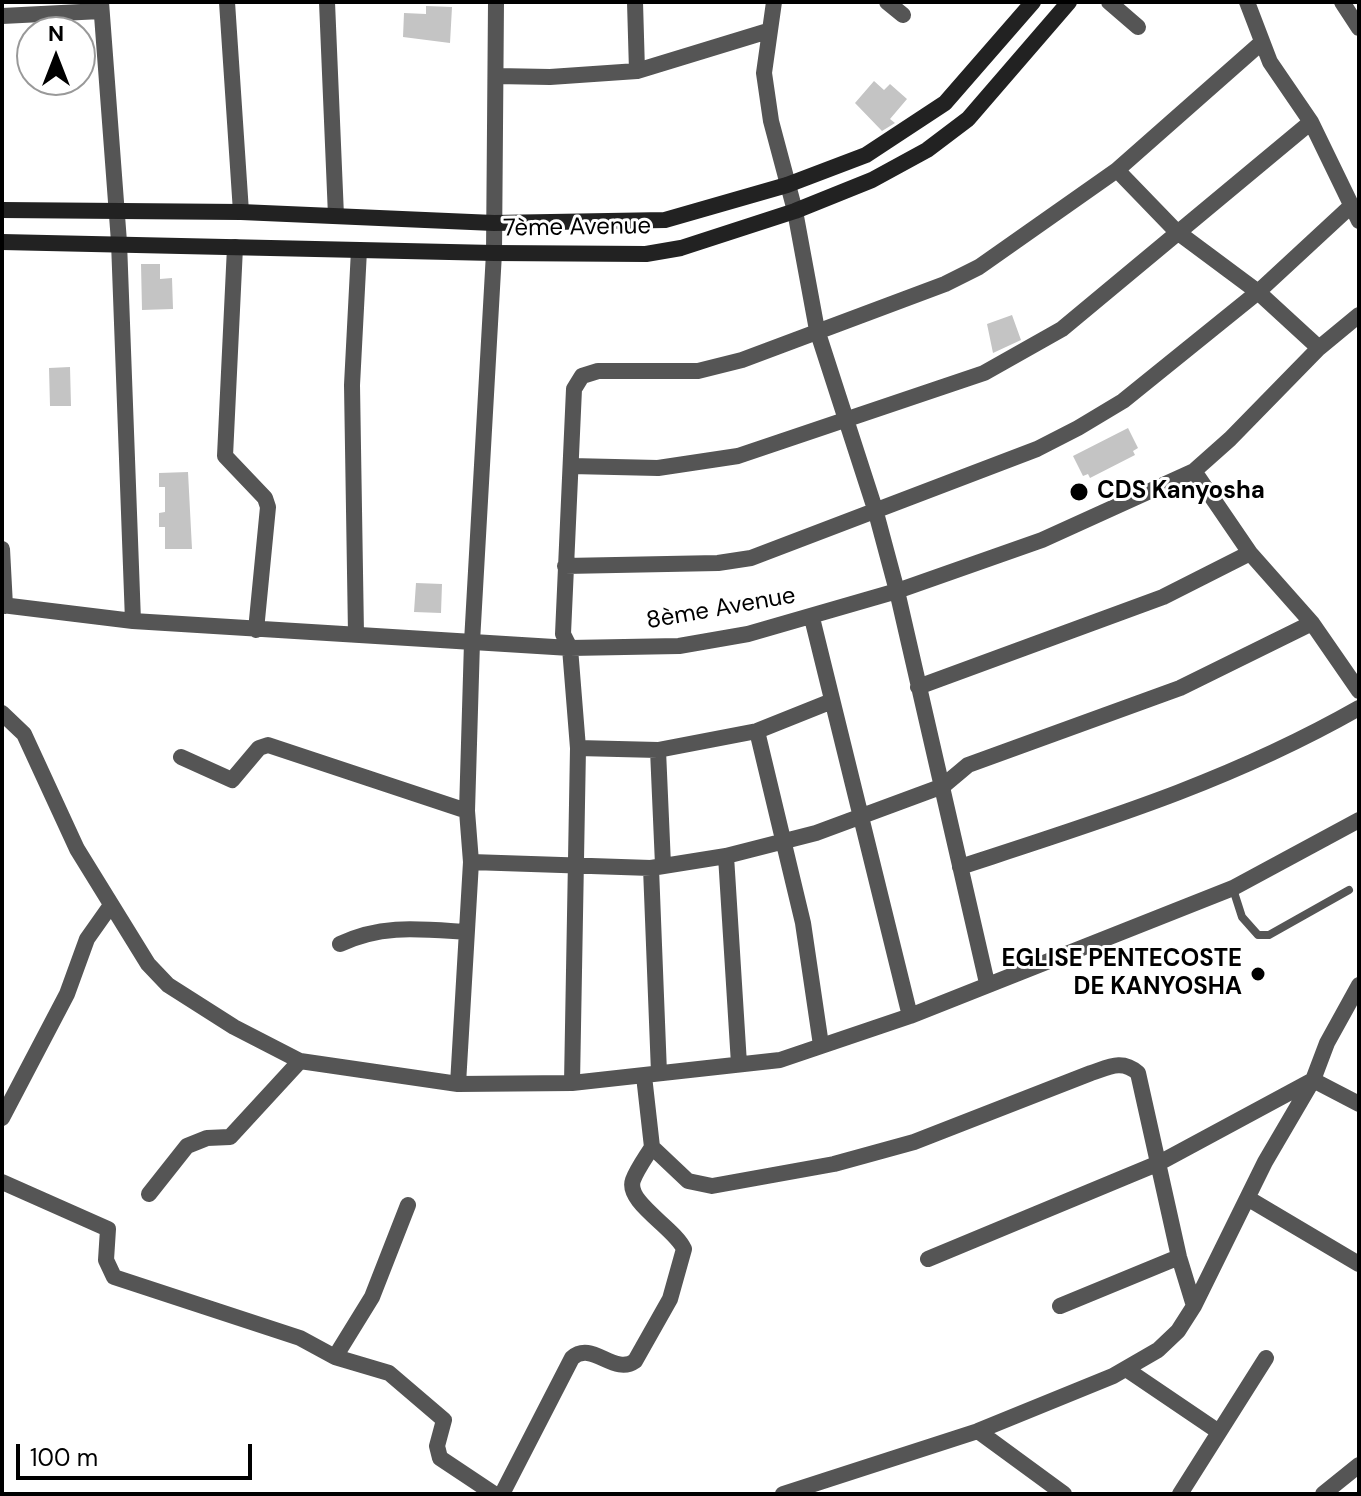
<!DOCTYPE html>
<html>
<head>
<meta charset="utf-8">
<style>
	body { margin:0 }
	#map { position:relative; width:1361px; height:1496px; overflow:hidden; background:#fff; font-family:"DM Sans",sans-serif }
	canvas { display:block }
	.frame { position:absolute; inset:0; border:4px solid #000; pointer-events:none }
	.north { position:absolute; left:16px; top:16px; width:80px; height:80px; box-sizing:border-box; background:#fff; border:2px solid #999; border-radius:50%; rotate:0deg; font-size:22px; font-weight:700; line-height:32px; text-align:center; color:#000 }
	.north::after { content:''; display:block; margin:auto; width:28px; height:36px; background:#000; clip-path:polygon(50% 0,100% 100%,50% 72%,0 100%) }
	.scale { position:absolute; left:16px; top:1444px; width:236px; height:36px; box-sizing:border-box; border:4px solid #000; border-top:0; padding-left:10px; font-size:24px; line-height:28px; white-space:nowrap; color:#000; -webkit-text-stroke:6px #fff; paint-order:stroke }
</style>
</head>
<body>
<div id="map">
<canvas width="1361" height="1496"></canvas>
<div class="frame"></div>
<div class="north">N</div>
<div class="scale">100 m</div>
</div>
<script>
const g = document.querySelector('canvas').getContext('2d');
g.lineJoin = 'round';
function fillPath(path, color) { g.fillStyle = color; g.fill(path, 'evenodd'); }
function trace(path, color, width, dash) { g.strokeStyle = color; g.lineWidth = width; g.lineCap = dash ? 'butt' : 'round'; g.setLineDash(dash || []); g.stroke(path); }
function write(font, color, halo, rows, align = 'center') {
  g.font = font + ' "DM Sans",sans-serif'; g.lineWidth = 6; g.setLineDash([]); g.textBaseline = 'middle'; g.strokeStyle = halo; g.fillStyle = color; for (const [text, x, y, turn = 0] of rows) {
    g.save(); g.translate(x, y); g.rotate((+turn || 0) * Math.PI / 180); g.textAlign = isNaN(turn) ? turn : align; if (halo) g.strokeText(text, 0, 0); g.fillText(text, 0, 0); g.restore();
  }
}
fillPath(new Path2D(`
	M426,6L452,7L450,43L403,37L404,13L426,14Z
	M874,81L884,90L890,84L907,99L890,119L895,123L882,131L855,103Z
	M141,264H160V279L172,278L173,309L142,310Z
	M1012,315L1021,340L993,353L987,324Z
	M70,367L71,406H50L49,368Z
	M1128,428L1138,448L1133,451L1135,455L1090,478L1088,474L1083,476L1073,456Z
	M188,472L192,549H165V527H159V513L165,512V487H159V473Z
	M416,583L442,584L441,613L414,612Z`), '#c4c4c4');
trace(new Path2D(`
	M1233,889L1242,917L1258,935H1269L1349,890`), '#555', 8);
trace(new Path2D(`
	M101,2L119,242L133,621
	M227,2L241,212
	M327,2L336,216
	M635,2L637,71
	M774,2L764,73L771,121L795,211L817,330L875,509L897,591L987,983
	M887,2L903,15
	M1109,2L1138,27
	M1247,2L1270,62L1311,122L1359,221
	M1342,2L1359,28
	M2,16L101,11
	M496,76L550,77L637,71L768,31
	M1117,170L1176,231L1258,292L1319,348
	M235,247L225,456L265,498L268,507L256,630
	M571,466L658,468L738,456L984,373L1062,329L1311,122
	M1194,471L1250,553L1312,623L1359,691
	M2,549L5,606
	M565,566L718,563L751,558L1037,449L1078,428L1123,401L1258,292L1352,205
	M2,605L133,621L570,648L679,646L748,634L897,591L1042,540L1194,471L1230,439L1319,348L1359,315
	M812,618L910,1016
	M356,634L352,385L359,250
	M918,687L1163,597L1250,553
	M2,713L24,734L77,849L148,964L168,985L234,1027L300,1061L458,1084L572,1083L780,1060L910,1016L1233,888L1359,820
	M757,731L803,923L821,1045
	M578,748L658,750L757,731L832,701
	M658,750L663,865
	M181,757L232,780L259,748L268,745L467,811
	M726,856L739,1064
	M471,862L651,868L726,856L816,833L943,786L968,765L1180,688L1312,623
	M960,867C1101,821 1229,782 1359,708
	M651,868L659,1073
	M340,944C382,924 420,929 466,932
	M644,1076L652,1147L688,1181L712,1186L834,1164L914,1142L1091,1073C1109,1067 1122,1059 1138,1073L1179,1257L1194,1306
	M572,1083L578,748L570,648L563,634L574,389L582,376L598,371H698L742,360L945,284L979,267L1117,170L1261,43
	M458,1084L471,862L467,811L472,642L494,253L496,2
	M2,1118L67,994L87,939L111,905
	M2,1182L108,1229L106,1260L114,1277L300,1338L335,1357L389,1373L444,1420L437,1446L440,1458L494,1494
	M149,1194L187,1146L207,1138L230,1137L300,1061
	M1249,1199L1359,1264
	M928,1259L1159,1163L1313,1080L1359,1104
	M1060,1306L1179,1257
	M335,1357L372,1297L408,1205
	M1126,1369L1219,1432
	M978,1431L1064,1494
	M502,1494L572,1358C592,1340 614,1376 635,1361L670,1299L684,1249C675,1228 625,1202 633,1180C637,1169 646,1157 652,1147
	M783,1494L978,1431L1113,1376L1158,1350L1178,1331L1194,1306L1265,1162L1313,1080L1327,1043L1359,985
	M1180,1494L1266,1358
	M1323,1494L1359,1465`), '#555', 16);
trace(new Path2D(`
	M2,210L241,212L494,223L665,220L787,185L866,155L945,103L1033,2
	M2,242L494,253L646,254L681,248L795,211L872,180L927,150L968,119L1069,2`), '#222', 16);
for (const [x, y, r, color] of [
	[1079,492,10,"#000"],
	[1258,974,8,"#000"]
]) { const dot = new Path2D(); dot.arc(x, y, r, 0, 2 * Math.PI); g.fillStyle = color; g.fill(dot); trace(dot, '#fff', 3); }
write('24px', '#000', '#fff', [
	["7ème Avenue",577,228,-1],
	["8ème Avenue",721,609,-10]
]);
write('bold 24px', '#000', '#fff', [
	["CDS Kanyosha",1097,492],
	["EGLISE PENTECOSTE",1242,960,"right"],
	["DE KANYOSHA",1242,988,"right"]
], 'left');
</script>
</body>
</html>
